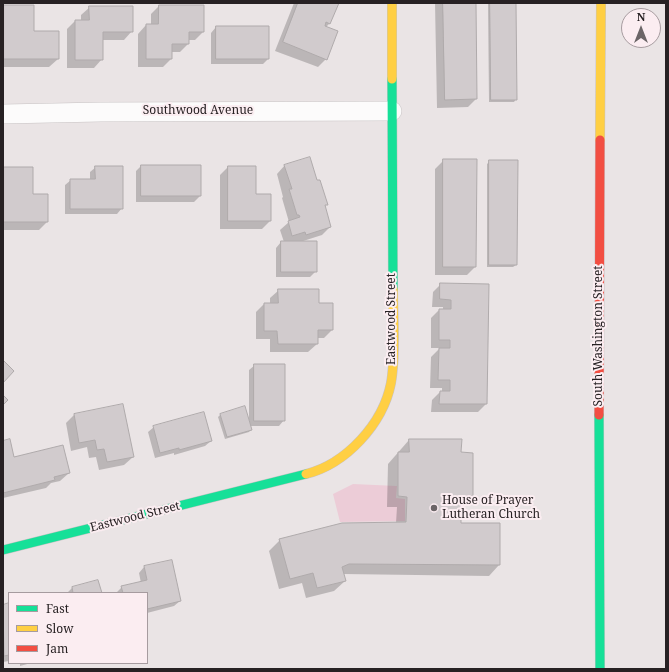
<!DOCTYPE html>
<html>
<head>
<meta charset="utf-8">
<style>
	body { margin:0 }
	#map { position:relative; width:669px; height:672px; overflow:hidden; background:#eae4e5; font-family:"Noto Serif",serif }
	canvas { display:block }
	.frame { position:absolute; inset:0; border:4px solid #272123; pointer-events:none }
	.legend { position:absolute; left:8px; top:592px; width:140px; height:72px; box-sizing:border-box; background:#fbedf1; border:1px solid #a69b9f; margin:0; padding:5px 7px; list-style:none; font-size:12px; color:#272123 }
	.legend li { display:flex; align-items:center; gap:8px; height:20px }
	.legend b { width:20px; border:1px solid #a69b9f }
	.north { position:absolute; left:621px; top:8px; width:40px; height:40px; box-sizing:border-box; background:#fbedf1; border:1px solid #a69b9f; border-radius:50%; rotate:0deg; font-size:11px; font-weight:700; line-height:16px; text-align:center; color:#272123 }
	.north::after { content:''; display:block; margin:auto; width:14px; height:18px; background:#6b6567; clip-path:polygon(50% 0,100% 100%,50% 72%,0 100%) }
</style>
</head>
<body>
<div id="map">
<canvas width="669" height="672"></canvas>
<div class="frame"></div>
<ul class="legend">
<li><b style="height:5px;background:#16e098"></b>Fast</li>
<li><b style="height:5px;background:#ffcf43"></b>Slow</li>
<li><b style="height:5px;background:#f24e42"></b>Jam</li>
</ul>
<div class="north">N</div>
</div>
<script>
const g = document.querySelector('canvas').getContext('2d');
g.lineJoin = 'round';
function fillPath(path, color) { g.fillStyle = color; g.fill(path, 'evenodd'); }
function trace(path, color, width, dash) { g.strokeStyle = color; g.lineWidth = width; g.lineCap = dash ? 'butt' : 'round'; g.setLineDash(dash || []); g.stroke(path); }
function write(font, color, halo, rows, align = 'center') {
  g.font = font + ' "Noto Serif",serif'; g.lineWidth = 4; g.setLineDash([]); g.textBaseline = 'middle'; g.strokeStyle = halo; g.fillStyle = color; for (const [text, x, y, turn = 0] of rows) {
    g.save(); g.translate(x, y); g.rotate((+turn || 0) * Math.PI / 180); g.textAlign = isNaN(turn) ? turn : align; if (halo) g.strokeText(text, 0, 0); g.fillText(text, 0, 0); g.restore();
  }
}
fillPath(new Path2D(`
	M353,484L397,486L396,498L405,499V521L340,522L333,494Z`), '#ecccd7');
fillPath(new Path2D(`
	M294,3H338L330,23L326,27V59L318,67L275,51Z
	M435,3H475L476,99L468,107L437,108Z
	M488,3H515L516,99L514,102H489Z
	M4,6L58,59L49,67H3V8Z
	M159,6L203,32L195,40H188V44L180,52H171V59L163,67H138V34L146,25H151V14Z
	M90,7L132,31L124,40H102V59L94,68H67V29L75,21H81V15Z
	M216,27L268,59L263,64H211V33Z
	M444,160L475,267L467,275H435V169Z
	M490,161L516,265L513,267H487V164Z
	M285,165L316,181L326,204L324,207L330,227L322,235L300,242L316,271L310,277H276V248L281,242H284L280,230L289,222L282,198L283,197L277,174Z
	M141,166L200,196L194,202H136V171Z
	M96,167L122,208L117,214H65V185L71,180H90V172Z
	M228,167L255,195L270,221L262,229H220V175Z
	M5,168L47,222L39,230H3V169Z
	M441,284L488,285L486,404L478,412H431L432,400L440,392H442V388H430L431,357L440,348H431V318L439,310H443V307H432L433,292Z
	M279,290L332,330L324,338H317V344L308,352H270V339H256V312L264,304H270V298Z
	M255,365L284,420L279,426H250L251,429L249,432L225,439L218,417L221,414L249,421V370Z
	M122,405L133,457L124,465L99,470L96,457L89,458L87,447L71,451L66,423L74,415Z
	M154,427L211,441L205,446L174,455V453L155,458L148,432Z
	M409,440L472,496L460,506V524L499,565L489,576L343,574L345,581L334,591L306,598L302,583L279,589L269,551L280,540L396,523L397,507H387L388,464Z
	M3,442L13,458L69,473L60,481L51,483L46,488L3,498Z
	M144,567L180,601L174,606L147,613V593H116L122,587L141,583L139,573Z
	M98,581L101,593H67L72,588Z
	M9,604V661L3,662V606Z
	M20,663H31L20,666Z`), '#0003');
const building = new Path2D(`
	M298,3H339L330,24L326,22L325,26L338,31L327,60L283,42Z
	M443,3H476L477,99L445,100Z
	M490,3H516L517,100H491Z
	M4,5H34V31H59V59H4Z
	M159,5H204V32H189V44H172V59H146V24H158Z
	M89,6H133V32H103V60H75V20H89Z
	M216,26H269V59H216Z
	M310,157L317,180H320L328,205H325L331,227L306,235L305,232L292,236L288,221L300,217L299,215H297L289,189H292L284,165Z
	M443,159H477L476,267H443Z
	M489,160H518L517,265H489Z
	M141,165H201V196H141Z
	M95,166H123V209H70V179H95Z
	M228,166H256V194H271V221H228Z
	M4,167H33V194H48V222H4Z
	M281,241H317V272H281Z
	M440,283L489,284L487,404H439L440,391H450V380H438L439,348H450V340H439V309H451V300L440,299Z
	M278,289H319V303H333V330H318V344H278L277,331H264V303H278Z
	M3,360L14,371L3,383Z
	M254,364H285V421H254Z
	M3,395L8,400L3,405Z
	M123,404L134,457L107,462L104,449L97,450L95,440L79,443L74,414Z
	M245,406L252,430L227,437L220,414Z
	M204,412L212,441L179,450V448L160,453L153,426Z
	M10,439L14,457L63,445L70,473L54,477L55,480L3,493V441Z
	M409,439H462L461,452L473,453V496H461V523H500V565L349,564L342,567L346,581L317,588L313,573L290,579L279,539L342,523L406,522L407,497L398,496V452H409Z
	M172,560L181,601L147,609V593H123L121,586L147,580L144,566Z
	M98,580L102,593H73L72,587Z
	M9,603V655L4,656L3,605Z`);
fillPath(building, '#d1cbcd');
trace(building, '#afaaab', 1);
const street = new Path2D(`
	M3,114L101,112L392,111`);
const fast = new Path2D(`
	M392,79L393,289
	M599,415L600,669
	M3,550L306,474`);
const slow = new Path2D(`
	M392,3V79
	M600,140L601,3
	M306,474C346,464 383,424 391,383C396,354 393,318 393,289`);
const jam = new Path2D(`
	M599,415L600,140`);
trace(street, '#c7c2c3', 20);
trace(fast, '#c7c2c3', 10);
trace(slow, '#c7c2c3', 10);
trace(jam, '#c7c2c3', 10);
trace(street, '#fcfbfb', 19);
trace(fast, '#16e098', 9);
trace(slow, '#ffcf43', 9);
trace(jam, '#f24e42', 9);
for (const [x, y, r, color] of [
	[434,508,4,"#6b6567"]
]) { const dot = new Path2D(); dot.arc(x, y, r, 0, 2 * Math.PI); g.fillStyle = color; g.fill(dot); trace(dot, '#fbedf1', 1.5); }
write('12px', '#272123', '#fbedf1', [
	["Southwood Avenue",198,111],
	["Eastwood Street",392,319,-90],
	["South Washington Street",599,336,-90],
	["Eastwood Street",135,517,-14]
]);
write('12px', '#272123', '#fbedf1', [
	["House of Prayer",442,501],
	["Lutheran Church",442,515]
], 'left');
</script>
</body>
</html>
